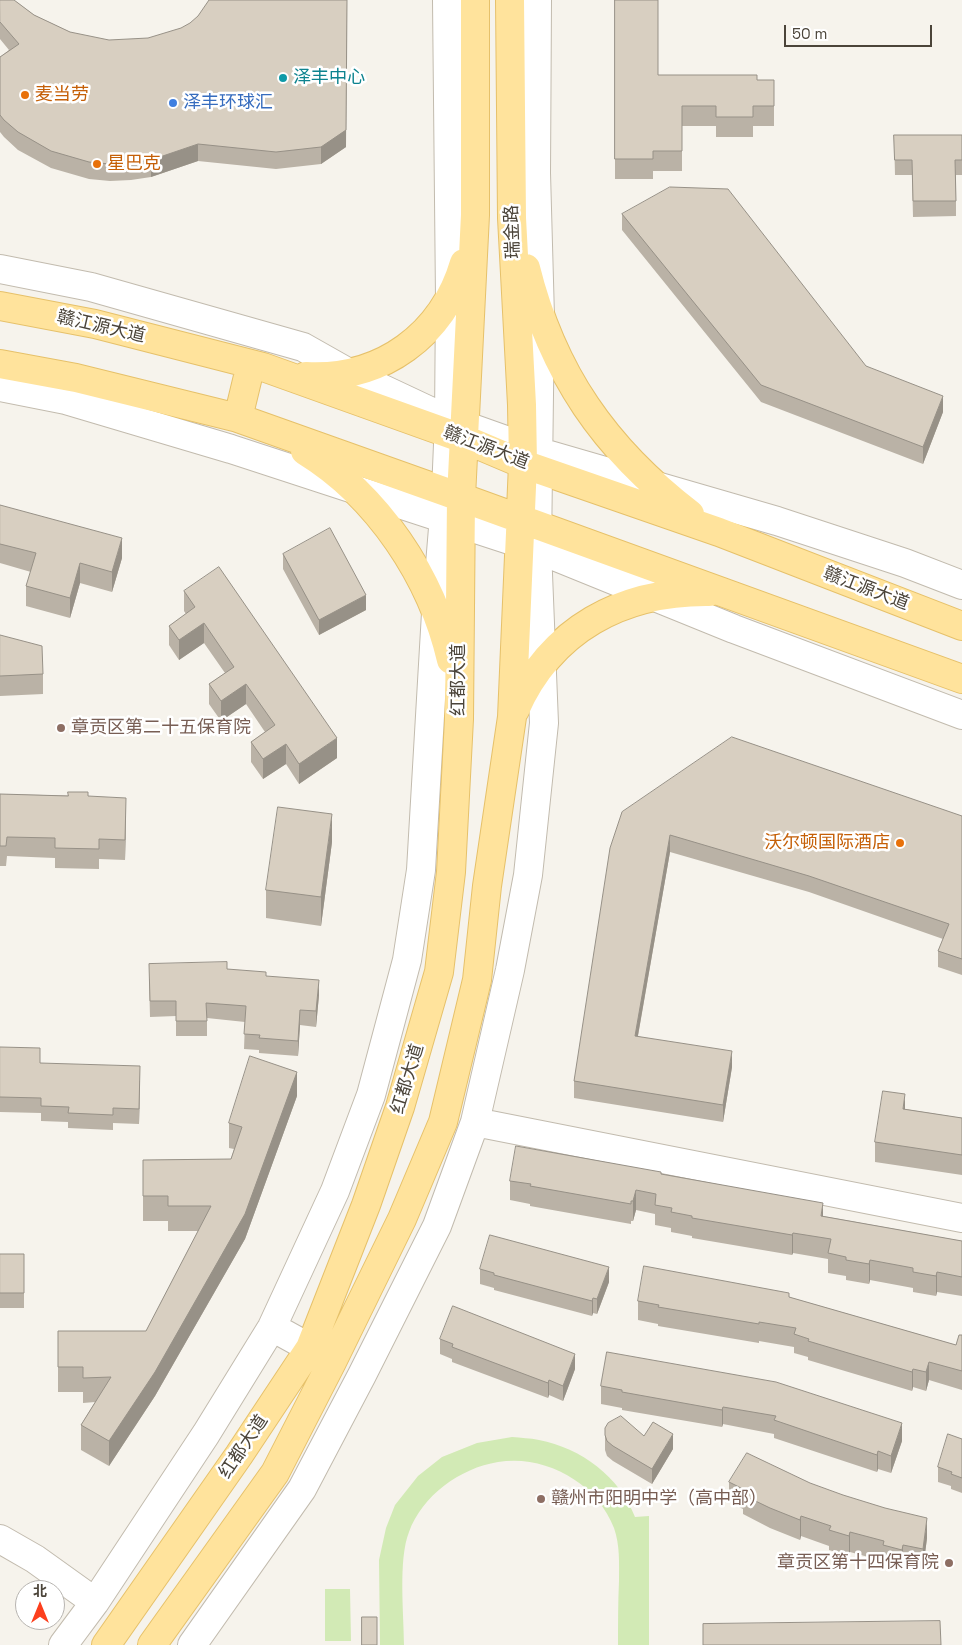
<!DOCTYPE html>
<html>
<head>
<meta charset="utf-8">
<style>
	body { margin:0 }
	#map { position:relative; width:962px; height:1645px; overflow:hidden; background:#f6f3ec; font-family:"Space Grotesk","Noto Sans SC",sans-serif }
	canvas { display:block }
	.north { position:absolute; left:15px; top:1580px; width:50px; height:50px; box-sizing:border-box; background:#fff; border:1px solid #b7b4b0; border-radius:50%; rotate:0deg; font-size:14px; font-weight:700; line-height:20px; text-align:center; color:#4b4439 }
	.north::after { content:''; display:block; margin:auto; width:18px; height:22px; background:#fc3f1d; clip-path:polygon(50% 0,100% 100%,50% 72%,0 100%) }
	.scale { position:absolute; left:784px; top:25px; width:148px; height:22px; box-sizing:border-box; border:2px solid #4b4439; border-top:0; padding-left:6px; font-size:15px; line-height:18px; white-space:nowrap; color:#4b4439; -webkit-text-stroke:4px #fff; paint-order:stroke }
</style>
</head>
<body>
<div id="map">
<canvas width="962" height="1645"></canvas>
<div class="north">北</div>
<div class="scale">50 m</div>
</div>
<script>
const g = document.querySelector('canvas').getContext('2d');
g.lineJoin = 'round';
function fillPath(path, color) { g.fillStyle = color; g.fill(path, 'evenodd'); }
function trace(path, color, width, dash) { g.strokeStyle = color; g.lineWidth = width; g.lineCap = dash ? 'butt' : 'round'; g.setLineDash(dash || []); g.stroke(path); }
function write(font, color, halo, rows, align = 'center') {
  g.font = font + ' "Space Grotesk","Noto Sans SC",sans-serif'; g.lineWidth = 5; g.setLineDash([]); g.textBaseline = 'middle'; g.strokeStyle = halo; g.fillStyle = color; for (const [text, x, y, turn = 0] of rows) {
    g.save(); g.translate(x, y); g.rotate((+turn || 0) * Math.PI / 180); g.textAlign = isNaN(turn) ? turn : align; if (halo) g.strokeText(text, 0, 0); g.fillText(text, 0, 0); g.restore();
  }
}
fillPath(new Path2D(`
	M512,1437C521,1438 530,1438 539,1440C581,1448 620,1477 635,1517L649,1516V1645H618C618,1624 618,1602 619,1581C619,1563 620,1545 614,1528C597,1483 545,1454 498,1462C460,1468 422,1496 409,1532C398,1560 404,1614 404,1645H380L379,1560L386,1528L395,1505L418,1476L442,1457L477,1443Z
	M325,1589H350L351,1641H325Z`), '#d2eab5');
const tertiary = new Path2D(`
	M0,269L91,287L303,347L349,373L449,420L539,452L777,521L905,563L962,585
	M0,387L66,400L231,449L537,549L734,629L962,715
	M475,1122L962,1218
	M272,1327L310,1348
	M0,1539L35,1559L95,1602
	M63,1645L95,1602L206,1434L272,1327L335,1191L371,1095L407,960L421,870L436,613L446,492L449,420L450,299L447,0
	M192,1645L302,1489L362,1375L437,1226L475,1122L510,970L528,875L544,723L537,549L540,317L536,173L537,0`);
const primary = new Path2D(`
	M526,268C552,373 605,449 690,514
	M0,306L95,324L263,367L464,439L523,464L719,532L962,626
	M0,364L76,378L238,418L446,492L962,679
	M306,376C382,380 443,335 464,263
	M238,418L251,364
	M305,451C378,496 432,577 451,660
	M515,710C551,629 622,591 709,592
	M106,1645L239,1455L310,1348L366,1205L400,1107L439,972L451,872L459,719L461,497L475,215V0
	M152,1645L275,1473L332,1362L402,1219L443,1122L477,980L487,886L512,717L523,464L522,405L512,218L510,0`);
trace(tertiary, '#c2bbae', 30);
trace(primary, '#e6c16a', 30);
trace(tertiary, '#fff', 28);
trace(primary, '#ffe39c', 28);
fillPath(new Path2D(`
	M0,0L18,3L34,15L70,32L346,147L321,164L276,169L198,161L151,177L131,180L110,181L89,179L51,168L18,150L4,137L0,132V57L9,50L0,39Z
	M615,0L658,75L757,80H774V126H753V137H716V126H682V171H653V179H615Z
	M894,135H962V175H956V216L913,217L912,175H895Z
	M622,214L866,366L943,412L923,464L761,402L622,230Z
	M0,505L122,558L112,592L80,583L70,618L26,606V586L31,572L0,563Z
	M283,554L366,610L319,635L283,569Z
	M184,591L337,758L299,784L286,764L263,779L251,762V742L265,732L246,704L221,721L209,704V684L225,673L204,643L179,660L169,645V626L186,614L184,611Z
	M0,635L43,674V694L0,696Z
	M0,794L88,796L126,818L125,860L99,859V869L55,868V858L7,856L6,866H0Z
	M622,812L962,816V975L938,967V951L943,939L809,892L670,852L638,1036L732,1067L723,1122L574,1098V1081Z
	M332,842L321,926L266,918V890Z
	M227,969L266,976L319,995L316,1027L300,1025L298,1056L259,1053V1050L244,1049L245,1022L207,1018V1036H176V1016L150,1017L149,979Z
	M0,1047L40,1063L140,1081L139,1124L113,1123V1130L68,1128V1122L41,1121V1113L0,1112Z
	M297,1096L245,1239L155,1396L109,1466L81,1450V1425L95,1402L83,1403V1392H58V1331H146L198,1231H168V1221H143V1160L231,1159L234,1149L229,1148V1123Z
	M905,1109L962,1118V1175L875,1162V1142Z
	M661,1174L823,1216L962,1241V1296L937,1292L936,1296L913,1292V1288L870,1280L869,1284L846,1280V1276L828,1273V1259L793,1253L792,1255L692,1238V1236L671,1232V1228L655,1225V1214L636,1210L633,1221H631V1224L530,1206V1204L510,1200V1181Z
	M0,1254H24V1308H0Z
	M480,1269L609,1282L597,1314L593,1313L592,1316L494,1290V1288L480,1284Z
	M789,1297L956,1345L962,1335V1390L929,1380L926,1391L913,1387L912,1391L808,1360V1357L794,1353V1347L759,1341V1343L658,1326V1324L638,1320V1301Z
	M440,1339L575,1369L563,1401L549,1395L548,1398L452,1362V1359L440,1354Z
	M607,1352L902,1441L891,1473L878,1469L877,1472L774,1438V1434L723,1424L722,1427L622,1410V1408L601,1404V1386Z
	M605,1435L644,1436L673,1449L652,1484L613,1461L607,1456L605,1450Z
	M962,1439V1493L951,1489V1486L938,1482V1467Z
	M729,1482L927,1538L923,1569L903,1565L902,1570L883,1565V1561L850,1552L849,1556L829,1550V1546L801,1536L800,1540L770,1528L743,1514V1509L729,1502Z`), '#bab2a6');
fillPath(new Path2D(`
	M347,0L346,147L321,164V147Z
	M198,144V161L151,177V160Z
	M943,396V412L923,464V447Z
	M122,538V558L112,592V572Z
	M80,563V583L70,618V598Z
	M366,595V610L319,635V620Z
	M204,623V643L179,660V640Z
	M246,684V704L221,721V701Z
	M337,738V758L299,784V764Z
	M286,744V764L263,779V759Z
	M126,798V818L125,860V840Z
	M332,814V842L321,926V897Z
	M670,835V852L635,1052V1036Z
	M319,980V995L316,1027V1011Z
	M300,1010V1025L298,1056V1041Z
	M732,1051V1067L723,1122V1105Z
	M140,1066V1081L139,1124V1109Z
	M297,1072V1096L245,1239L155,1396L109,1466V1441Z
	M905,1094V1114L903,1109Z
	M636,1190V1210L633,1221V1201Z
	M823,1203V1223L821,1216Z
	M793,1233V1253L792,1255V1235Z
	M870,1260V1280L869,1284V1264Z
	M609,1267V1282L597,1314V1299Z
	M937,1272V1292L936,1296V1276Z
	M593,1298V1313L592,1316V1301Z
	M575,1354V1369L563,1401V1386Z
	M929,1362V1380L926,1391V1372Z
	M913,1369V1387L912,1391V1372Z
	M549,1380V1395L548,1398V1383Z
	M723,1407V1424L722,1427V1410Z
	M902,1423V1441L891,1473V1456Z
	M673,1434V1449L652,1484V1469Z
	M878,1451V1469L877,1472V1455Z
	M801,1516V1536L800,1540V1520Z
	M927,1518V1538L923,1569V1549Z
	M850,1532V1552L849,1556V1536Z
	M903,1545V1565L902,1570V1550Z`), '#979187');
const building = new Path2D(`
	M0,0H14L34,15L70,32L109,40L148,38L181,28L190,23L198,16L209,0H347L346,130L321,147L276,152L198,144L151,160L131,163L110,164L89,162L51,151L18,132L4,120L0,115V57L19,44L0,22Z
	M615,0H658V75H757V80H774V106H753V117H716V106H682V151H653V159H615Z
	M894,135H962V160H955L956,201H913L912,160H895Z
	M670,187L728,189L866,366L943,396L923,447L761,385L622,214Z
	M0,505L122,538L112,572L80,563L70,598L26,586L36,553L0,544Z
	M330,528L366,595L319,620L283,554Z
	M219,567L337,738L299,764L286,744L263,759L251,742L275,725L246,684L221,701L209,684L234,667L204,623L179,640L169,626L195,607L184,591Z
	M0,635L42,646L43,674L0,676Z
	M732,737L962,816V959L938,951L949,924L809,876L670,835L635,1036L732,1051L723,1105L574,1081L610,848L622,812Z
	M68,792H88V796L126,798L125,840L99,839V849L55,848V838L7,837L6,846H0V794L68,796Z
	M278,807L332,814L321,897L266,890Z
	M227,962V969L266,972V976L319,980L316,1011L300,1010L298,1041L259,1038L260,1035L244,1034L246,1006L206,1003L207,1021H176V1001H150L149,964Z
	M0,1047L40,1048V1063L140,1066L139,1109L113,1108V1115L68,1113L69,1107L41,1106V1098L0,1097Z
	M250,1056L297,1072L245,1214L155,1372L109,1441L81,1425L111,1377L83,1378V1367H58V1331H146L211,1206H168V1196H143V1160L231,1159L242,1127L229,1123Z
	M883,1091L905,1094L903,1109L962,1118V1155L875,1142Z
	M516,1146L661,1172V1174L823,1203L821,1216L962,1241V1277L937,1272L936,1276L913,1272V1268L870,1260L869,1264L846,1260V1257L828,1253L831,1239L793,1233L792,1235L692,1218V1216L671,1212L672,1208L655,1205L656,1194L636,1190L633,1201H631V1204L530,1186L531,1184L510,1181Z
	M490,1235L609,1267L597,1299L593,1298L592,1301L554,1291L494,1275V1273L480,1269Z
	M0,1254H24V1293H0Z
	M644,1266L789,1293V1297L956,1345L959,1335H962V1371L929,1362L926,1372L913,1369L912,1372L808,1341L809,1339L794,1334L796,1328L759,1322V1324L658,1307L659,1305L638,1301Z
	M453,1306L575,1354L563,1386L549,1380L548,1383L452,1347L453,1344L440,1339Z
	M607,1352L776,1382L902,1423L891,1456L878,1451L877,1455L774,1420L776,1416L723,1407L722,1410L622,1392V1390L601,1386Z
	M621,1416L644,1436L653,1422L673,1434L652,1469L613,1446L607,1441L605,1435V1428L608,1423Z
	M948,1434L962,1439V1478L951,1474L952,1472L938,1467Z
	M747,1453L810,1483L843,1495L885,1508L927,1518L923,1549L903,1545L902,1550L883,1545L884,1541L850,1532L849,1536L829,1530L831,1526L801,1516L800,1520L770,1508L743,1495L745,1490L729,1482Z
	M362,1617H377V1645H362Z
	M940,1621L941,1645H703V1624Z`);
fillPath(building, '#d8cfc1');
trace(building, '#979187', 1);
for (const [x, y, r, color] of [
	[283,78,5,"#0f9aa8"],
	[25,95,5,"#e8710a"],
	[173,103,5,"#3f7fe0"],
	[97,164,5,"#e8710a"],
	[61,728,5,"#8d6e63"],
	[900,843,5,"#e8710a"],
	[541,1499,5,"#8d6e63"],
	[949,1563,5,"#8d6e63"]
]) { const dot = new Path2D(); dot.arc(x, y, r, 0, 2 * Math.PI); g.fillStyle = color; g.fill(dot); trace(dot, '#fff', 2); }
write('18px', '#0d838f', '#fff', [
	["泽丰中心",293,78]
], 'left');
write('18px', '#c56008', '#fff', [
	["麦当劳",35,95],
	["星巴克",107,164],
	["沃尔顿国际酒店",890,843,"right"]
], 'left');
write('18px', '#366cbe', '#fff', [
	["泽丰环球汇",183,103]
], 'left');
write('18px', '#4b4439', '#fff', [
	["瑞金路",513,232,-92],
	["赣江源大道",101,327,13],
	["赣江源大道",486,448,21],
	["赣江源大道",866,589,21],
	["红都大道",459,680,-90],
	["红都大道",408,1079,-73],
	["红都大道",244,1447,-56]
]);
write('18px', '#785e54', '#fff', [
	["章贡区第二十五保育院",71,728],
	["赣州市阳明中学（高中部）",551,1499],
	["章贡区第十四保育院",939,1563,"right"]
], 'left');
</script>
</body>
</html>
